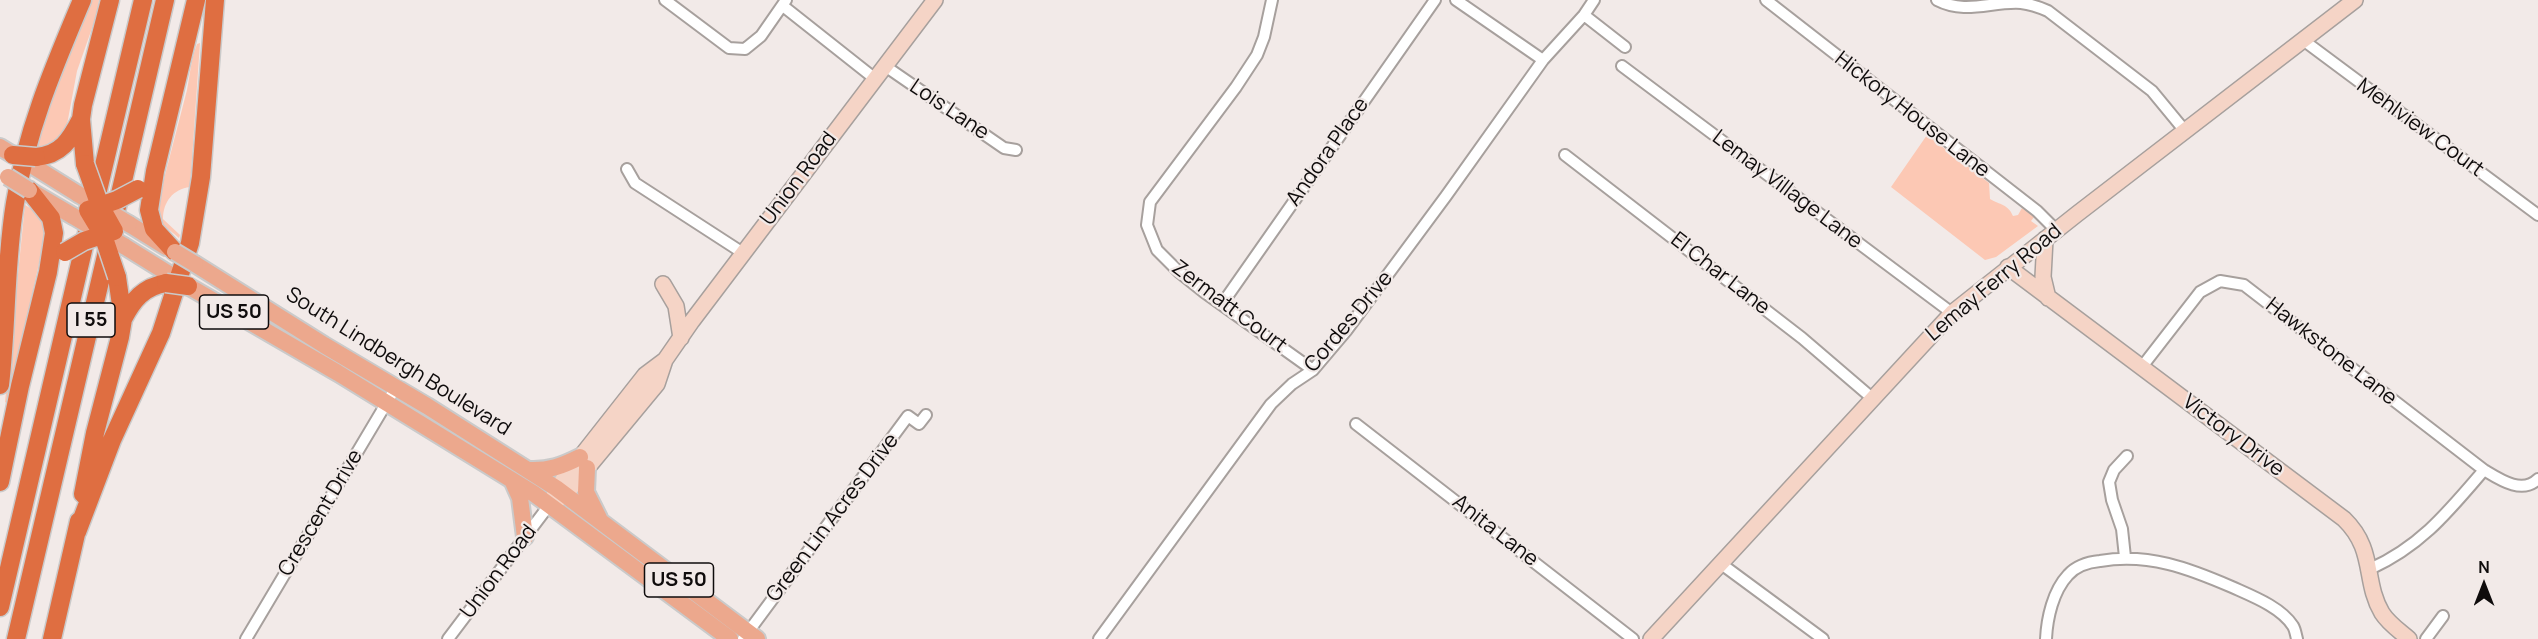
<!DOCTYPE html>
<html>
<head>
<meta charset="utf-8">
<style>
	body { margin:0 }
	#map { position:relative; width:2538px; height:639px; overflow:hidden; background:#f2eae8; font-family:Manrope,sans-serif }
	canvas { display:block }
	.north { position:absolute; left:2454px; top:555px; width:60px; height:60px; -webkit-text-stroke:4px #f2eae8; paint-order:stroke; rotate:0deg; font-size:16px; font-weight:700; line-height:24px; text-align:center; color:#0f0c0c }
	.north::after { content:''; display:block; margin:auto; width:21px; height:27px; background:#0f0c0c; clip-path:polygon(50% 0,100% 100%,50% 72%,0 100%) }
</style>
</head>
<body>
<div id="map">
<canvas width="2538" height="639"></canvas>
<div class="north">N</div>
</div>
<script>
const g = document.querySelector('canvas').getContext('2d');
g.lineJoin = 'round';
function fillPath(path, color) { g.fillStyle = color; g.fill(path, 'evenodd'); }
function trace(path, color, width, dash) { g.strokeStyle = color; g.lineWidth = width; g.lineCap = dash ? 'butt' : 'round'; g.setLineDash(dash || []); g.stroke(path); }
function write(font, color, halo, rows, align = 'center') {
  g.font = font + ' Manrope,sans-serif'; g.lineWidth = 4.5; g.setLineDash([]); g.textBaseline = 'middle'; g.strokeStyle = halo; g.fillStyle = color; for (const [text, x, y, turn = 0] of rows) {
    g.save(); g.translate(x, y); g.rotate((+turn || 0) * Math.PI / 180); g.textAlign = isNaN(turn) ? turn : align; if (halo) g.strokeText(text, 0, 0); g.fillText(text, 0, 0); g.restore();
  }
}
fillPath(new Path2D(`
	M91,0H99L97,14L77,71L66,130L55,143L36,149L57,79Z
	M200,43L190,187C173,189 163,202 163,219L180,235L179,238L161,223L157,206L187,90C190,75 191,59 197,44Z
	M1927,135L1989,183L1990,199C2000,205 2008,204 2013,216L2018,215L2022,208L2034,217L2031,221L2038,226L1996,257L1985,260L1891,187Z
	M25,205C39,213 44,220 45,236L8,404L5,402Z`), '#fcc8b4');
const street = new Path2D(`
	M665,0L729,48L745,49L761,36L786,0
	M1272,0L1264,37L1257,55L1236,87L1150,202L1147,225L1157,250L1179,272L1204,292L1313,370
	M1456,0L1543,60
	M1766,0L2037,211L2056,230
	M1937,0C1966,15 1991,1 2021,3C2030,4 2039,7 2048,11L2152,91L2185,131
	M783,6L874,78
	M1584,15L1625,47
	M2303,40L2538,215
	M885,66L1004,148L1016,150
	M1622,66L1952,313
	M1565,155L1802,338L1872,398
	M627,169L635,183L743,253
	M1222,304L1435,0
	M2141,368L2200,292L2220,281L2244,285L2484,470C2499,479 2522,495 2538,479
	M1356,424L1633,639
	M2125,557L2122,529L2112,500L2109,482L2114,470L2127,456
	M1720,563L1823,639
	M2370,569C2421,546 2448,512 2484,470
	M246,639L396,387
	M448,639L550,504
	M743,639L908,416L919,424L926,415
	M1099,639L1271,404L1292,384L1313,370L1346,331L1446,196L1543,60L1584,15L1594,0
	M2046,639C2047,618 2053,591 2068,575C2076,566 2089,562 2100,561C2149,553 2188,568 2232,587C2252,596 2281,607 2293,626C2295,629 2296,635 2297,639
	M2426,639L2443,616`);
const secondary = new Path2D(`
	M2045,239L2043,277L2048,298
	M2008,267L2344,519C2376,550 2363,581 2382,613C2389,624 2400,631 2409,639
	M663,284L676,306L681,338
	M552,499L564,478L645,375L665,360
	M550,504L565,495L657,384L665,360L692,321L935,0
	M1651,639L1952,313L2077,214L2355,0`);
const primary = new Path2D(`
	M0,147L13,155
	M33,166L78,194
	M32,192L73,216
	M129,224L166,247
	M124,246L169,274
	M195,264L324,345L427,406L556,488L757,639
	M188,286L338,373L533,493L730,639
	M587,468L586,492L599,518
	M529,470C549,471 562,466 580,457
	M512,480L520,498L525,537`);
const highway = new Path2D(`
	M36,157C61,155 70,140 81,119
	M85,164L81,119L83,105L110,0
	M95,203L143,0
	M116,211L165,0
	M175,252L154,229L149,210L155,171L196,0
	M123,319C133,300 143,287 166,283
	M0,385C7,325 5,263 15,203C27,129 53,69 82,0
	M0,482L20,386L48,272L54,233L51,218L29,190
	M83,494L95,433L120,337L123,319L117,277
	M77,532L112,440L161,333L190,243L201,177L215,0
	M0,607L88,229
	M16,639L109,243
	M52,639L79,521`);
trace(street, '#a7a09d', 14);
trace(secondary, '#a7a09d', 18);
trace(primary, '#cacaca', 20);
trace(highway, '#cacaca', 21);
trace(street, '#fff', 10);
trace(secondary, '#f5d4c6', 15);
trace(primary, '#eca88d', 16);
trace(highway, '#df6e41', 18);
const primaryBridge = new Path2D(`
	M8,177L29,190
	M78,194L129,224
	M73,216L124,246
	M175,252L195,264`);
const highwayBridge = new Path2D(`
	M13,155L36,157
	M65,252L84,241L114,231L100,206L85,164
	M117,277L103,235L88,210L117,200L138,189
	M166,283L188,286`);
trace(primaryBridge, '#cacaca', 20, []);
trace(highwayBridge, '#cacaca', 21, []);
trace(primaryBridge, '#eca88d', 16);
trace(highwayBridge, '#df6e41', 18);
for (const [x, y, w] of [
	[234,312,69],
	[91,320,48],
	[679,580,69]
]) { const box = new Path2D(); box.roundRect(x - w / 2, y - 17, w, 34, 4.5); g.fillStyle = '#f2eae8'; g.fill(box); trace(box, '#0f0c0c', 1.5); }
write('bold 20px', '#0f0c0c', null, [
	["US 50",234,312],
	["I 55",91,320],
	["US 50",679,580]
]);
write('21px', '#0f0c0c', '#f2eae8', [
	["Lois Lane",949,110,34],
	["Hickory House Lane",1912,115,38],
	["Mehlview Court",2420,128,36],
	["Andora Place",1328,152,-55],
	["Union Road",799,179,-53],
	["Lemay Village Lane",1787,190,37],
	["El Char Lane",1720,274,38],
	["Lemay Ferry Road",1994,283,-40],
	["Zermatt Court",1229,307,37],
	["Cordes Drive",1349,322,-50],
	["Hawkstone Lane",2331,352,38],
	["South Lindbergh Boulevard",398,362,32],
	["Victory Drive",2233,436,37],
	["Crescent Drive",321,513,-59],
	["Green Lin Acres Drive",833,518,-53],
	["Anita Lane",1495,531,38],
	["Union Road",499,572,-53]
]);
</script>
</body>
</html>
